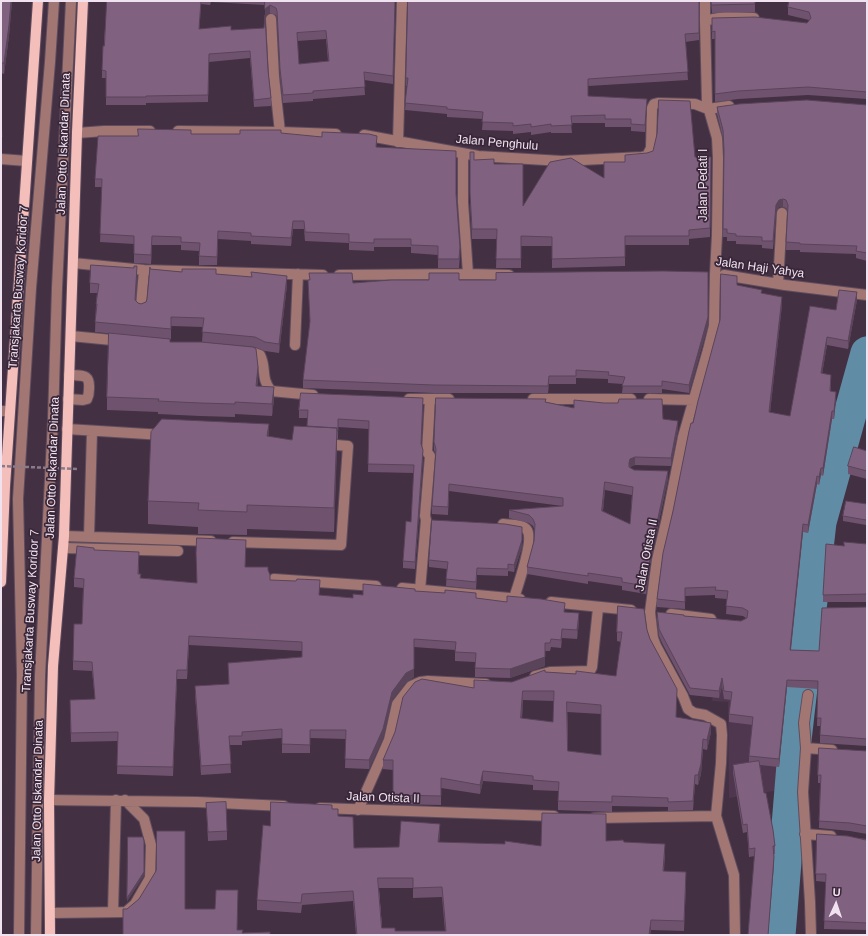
<!DOCTYPE html>
<html>
<head>
<meta charset="utf-8">
<style>
	body { margin:0 }
	#map { position:relative; width:868px; height:936px; overflow:hidden; background:#433043; font-family:Arial,sans-serif }
	canvas { display:block }
	.frame { position:absolute; inset:0; border:2px solid #f0e3ef; pointer-events:none }
	.north { position:absolute; left:816px; top:884px; width:40px; height:40px; -webkit-text-stroke:3px #392639; paint-order:stroke; rotate:3deg; font-size:11px; font-weight:700; line-height:16px; text-align:center; color:#f0e3ef }
	.north::after { content:''; display:block; margin:auto; width:14px; height:18px; background:#f0e3ef; clip-path:polygon(50% 0,100% 100%,50% 72%,0 100%) }
</style>
</head>
<body>
<div id="map">
<canvas width="868" height="936"></canvas>
<div class="frame"></div>
<div class="north">U</div>
</div>
<script>
const g = document.querySelector('canvas').getContext('2d');
g.lineJoin = 'round';
function fillPath(path, color) { g.fillStyle = color; g.fill(path, 'evenodd'); }
function trace(path, color, width, dash) { g.strokeStyle = color; g.lineWidth = width; g.lineCap = dash ? 'butt' : 'round'; g.setLineDash(dash || []); g.stroke(path); }
function write(font, color, halo, rows, align = 'center') {
  g.font = font + ' Arial,sans-serif'; g.lineWidth = 3.5; g.setLineDash([]); g.textBaseline = 'middle'; g.strokeStyle = halo; g.fillStyle = color; for (const [text, x, y, turn = 0] of rows) {
    g.save(); g.translate(x, y); g.rotate((+turn || 0) * Math.PI / 180); g.textAlign = isNaN(turn) ? turn : align; if (halo) g.strokeText(text, 0, 0); g.fillText(text, 0, 0); g.restore();
  }
}
fillPath(new Path2D(`
	M763,621L795,624L780,790L729,798L728,702L712,701L717,662Z`), '#4f374f');
trace(new Path2D(`
	M779,935L795,740L820,522L867,353`), '#608ca5', 33);
const minor = new Path2D(`
	M705,1V20L707,103L717,138L718,158L717,235L715,274L714,326L708,350L683,437L667,518L657,560L650,612L653,638L656,646L683,696L688,709L694,713L705,715L721,724L722,735L721,763L716,816L734,875L735,935
	M271,19L274,77L280,132
	M708,20L725,17L754,18
	M178,131L280,132L336,134
	M77,133L104,131H150
	M364,135L478,156L562,161L642,157L647,156L651,148L652,108L654,104L658,103L695,104L708,109L729,106
	M398,142L402,1
	M463,154V202L468,274
	M1,159L27,161
	M73,263L144,270L323,275
	M339,275L468,274L509,275
	M724,275L785,285L867,295
	M778,284L782,213
	M141,307L144,270
	M71,336L122,341
	M295,345L298,274
	M244,352L254,353L260,355C267,369 260,377 271,391L313,395
	M68,399L83,400L87,399C89,395 89,393 89,389C90,373 82,376 69,375
	M409,399H449
	M533,399H631
	M649,399L694,400
	M1,411H10
	M67,429L163,435
	M503,524C510,525 523,524 527,530C534,539 518,586 514,598
	M64,536L211,541
	M89,537L92,431
	M233,542L341,545L348,446L325,444
	M63,548L178,551
	M274,579L376,586
	M402,588L520,599
	M420,590L426,520L425,516L430,456L427,452L430,399
	M551,602L631,610
	M671,614L711,619
	M535,676L550,672L590,671L592,667L598,608
	M808,695L804,723L806,748L803,792L810,902L811,935
	M806,748L832,750
	M49,800L197,802L284,806
	M320,808L554,816
	M358,810L389,740L397,704L411,686L420,682L428,681L486,684
	M594,818L716,816
	M805,834L831,836
	M113,912L116,800
	M50,913L126,912L135,904L150,878L151,845L144,819L125,800
	M19,935L22,675L18,499L31,288L50,62L54,1
	M36,935L40,676L53,420L57,288L71,1`);
const major = new Path2D(`
	M1,582L5,486L38,1
	M50,935L49,800L53,666L64,536L77,133L83,1`);
trace(minor, '#5f4d5f', 12);
trace(major, '#5f4d5f', 12);
trace(minor, '#a27773', 10);
trace(major, '#f4bfba', 10);
trace(new Path2D(`
	M1,466L77,469`), '#8b7a8a', 2.5, [4, 2]);
fillPath(new Path2D(`
	M1,1H12L9,36L4,74L1,73Z
	M107,1H395L393,84L364,80L365,95L313,99V101L283,103L280,76L277,19L276,15L270,13L265,5L211,2L210,5L201,4L199,29L231,30L268,70L271,98V106L254,107L250,58L209,62L208,102L146,103V105H106V78H102V70ZM326,39L328,61L299,64L297,41Z
	M408,1H699V40L685,42L688,80L588,86V96L647,106L645,132L631,131V127H605V123H571L572,133H551V132L531,135V132L513,134V131L482,130L483,119L447,117V114L405,110L407,86H406Z
	M711,1H755V12L712,13Z
	M867,1V99L808,95L738,99L715,102V39H712V18L807,23L809,21V20L788,15V7Z
	M867,105V261L856,258V254L800,252V250H786L788,212L786,208L783,207H779L776,212L773,249L762,248V245L736,244V241H727V237H723L724,156L723,138L717,114V107Z
	M1,115L2,137V147L1,148Z
	M281,133L377,147L456,194L460,255L459,268H438V255L411,253V247H374V251L349,250V243L305,241L304,229H293L291,246L251,244V241L218,239L217,265H199V251L181,250V245H152L151,264L134,263V244L100,242L102,187H95V179L138,136L191,134H240Z
	M470,152L474,160L494,164L523,206L604,178L625,162L711,157L710,237L689,239V245H625V266L552,268V246H521V268H496L497,239H472L470,202Z
	M150,269L182,272L216,274L287,285L279,353L265,351L255,347L202,342L203,327L171,326V339L95,332L96,304L97,293H90V283L137,276L136,301L138,303L141,304L146,302L147,299Z
	M429,273L459,280L708,325L689,393L662,389V393H622L623,384L608,383V379L576,378V384H549L548,393H434L303,388V380L310,323L308,280L353,283L429,280Z
	M737,285L762,293L782,305L770,413L790,416L836,310L857,300L848,349L827,345L822,374L831,382V391L836,400L834,419H832L823,476L821,475L819,485L817,484L808,533L803,532L791,650L819,651L867,607V746L820,743V726H817L818,689L787,687L779,767L760,765L764,793L775,846V854H774V865L755,856L749,857L747,832L743,833L733,773V765L749,762V756L753,725L729,722V714L731,700L724,699L722,686L719,698L690,695L662,643L659,636L657,620V612L684,616L741,621L746,618L743,616L726,614L727,599L715,598V595L685,596V609L657,607V599L673,511L693,423Z
	M170,342L258,380L257,386L274,399L272,416L235,414V417L200,416L158,414V412L107,410V397Z
	M546,402L574,408L663,419L678,429L671,466L635,465L630,467L634,470L668,479L651,559L646,594L622,590V586L588,581V584L527,574V567L534,541L535,531L533,526L529,523L509,518V510L562,506L449,491L448,515L432,514V506L436,455L434,450V442ZM605,490L632,495L630,524L603,511Z
	M423,406L421,445L423,458L415,569L403,568V561L411,522L414,473L368,472L369,429L338,427V439H337L334,532L247,529V535L198,534V527L148,524V501L269,437L292,440L307,426L308,418H299V410Z
	M867,451V479L848,474V466Z
	M867,504V521L866,525L843,521V516Z
	M867,544V602H823V595L844,546Z
	M522,547L514,572L508,571V576L477,575L476,589L446,586L447,569L429,567V560Z
	M246,548L245,567L268,572L270,580L319,595L353,598L363,595L415,591L476,598L565,612L579,622L577,639L562,638L561,648L551,647L550,651H545V666L510,678L475,677V662L455,661V650L414,647V677L406,682L392,700L383,738L369,769L345,768L346,739L310,738V753H282V738L242,741V745H229L231,773L201,775L195,695V686L229,684L228,663L302,657V651L189,645L187,679H177L173,776L117,774L118,741L71,742L70,709L95,699L92,671L73,670V661L82,624L83,588L74,587V578L94,550L139,561V574L141,578L197,583Z
	M647,630L676,717L711,732L707,750L703,749L701,774L698,785L695,784L693,810L668,811V807L612,806V812L558,810V791L533,790V785L483,781L480,794L441,788V805L393,804V770L383,769V760L474,688L512,682L545,672L616,676L621,642L617,641V632ZM523,700L554,701L553,722L522,719ZM567,712L601,714V755L568,751Z
	M867,751V834L850,831L819,828L820,783H818V775Z
	M206,803L227,831V840L208,841Z
	M332,809L338,816L354,848L399,847L440,834L439,842L541,846L606,841L624,842L665,854L664,871L686,882L684,931L651,930L650,935H356L353,901L302,905L301,913L257,910V900L270,826ZM379,888H413V898L442,897L445,931H395L382,928Z
	M817,834L867,839V930L824,929L826,882L816,881Z`), '#6f536e');
fillPath(new Path2D(`
	M11,1H12L9,36L4,74V63Z
	M201,1V4L199,37V29Z
	M270,5V13L265,17V9Z
	M647,99V106L645,132V125Z
	M783,199V207H779L776,212L773,249L776,205L779,200Z
	M293,221V229L291,246V238Z
	M152,236V245L151,264V255Z
	M137,266V276L135,309V300Z
	M708,272V325L689,393V385Z
	M287,276V285L279,353V344Z
	M857,292V300L848,349V341Z
	M782,297V305L769,420V412Z
	M827,337V345L821,381V373Z
	M258,367V380L256,398V386Z
	M831,375V382L830,399V391Z
	M549,376V384L548,393V386Z
	M274,387V399L272,416V404Z
	M836,392V400L834,419V411Z
	M423,398V406L421,452V444Z
	M832,411V419L823,476V468Z
	M678,421V429L671,466V458Z
	M269,424V448L267,436Z
	M337,428V452L334,532V508Z
	M423,450V458L415,569V562Z
	M635,457V465L630,467L629,463L630,459Z
	M821,468V475L819,485V477Z
	M668,471V479L651,559L646,594V586L651,551Z
	M817,476V484L808,533V525Z
	M605,482V490L602,519V511Z
	M803,524V532L790,657V650Z
	M522,527V547L514,572V565Z
	M579,613V622L577,639V630Z
	M562,629V638L561,648V640Z
	M189,636V645L187,679V670Z
	M545,657V666L510,678V669Z
	M414,669V677L406,682L392,700L383,738L369,769V760L392,692L406,673Z
	M722,678V686L719,698V691Z
	M787,680V687L779,767V759Z
	M523,691V700L521,728V718Z
	M711,723V732L707,750V740Z
	M703,739V749L701,774L698,785V775Z
	M483,771V781L480,794V785Z
	M695,775V784L693,810V801Z
	M440,824V834L438,852V842Z
	M144,841V876L127,902V898Z
	M774,857V865L768,935V930Z
	M651,920V930L650,935H649Z`), '#5a445a');
const building = new Path2D(`
	M1,1H11L9,25L4,63H1Z
	M107,1H201L199,29L231,26V30L264,28L265,15L268,70L271,98L254,100L250,51L209,54L208,95L146,96V97H106V71L102,70L103,46H104Z
	M265,1H395L393,76L364,72L365,87L313,91V93L283,95L280,69L277,11L276,8L270,5L265,9ZM326,31L329,61L299,64L297,33Z
	M408,1H699V33L685,34L688,72L588,79V96L647,99L645,125L631,124V119H605V115L571,116L572,125L551,126V124L531,127V124L513,126V123L482,122L483,112L447,109V107L405,103L408,78H406Z
	M711,1H755V4L712,5Z
	M789,1H867V92L808,87L738,91L715,94V31L712,32V18L755,17L807,23L811,18L809,12L788,7Z
	M659,100L690,101L695,157H711L710,228L689,230V236H625V257L552,259V237L521,236V259H496L497,229H472L470,193V152H474V160L494,159V164H523V206L550,162L571,158L604,178V162H625V155L647,153L653,151L657,134Z
	M807,100L867,105V253L856,251L857,246L800,244V243L786,242L788,205L786,200L783,199L779,200L776,205L773,241H762V237L736,236V234L727,233V229H723L724,150L723,130L717,107L739,104Z
	M1,115L2,137H1Z
	M138,129L191,130V134H240V130H281V133L322,137V132L369,134L377,136L376,147L456,151V194L460,247L459,259H438V246L411,245V239H374V243L349,242V234L305,232L304,221H293L291,238L251,236V233L218,231L217,257L199,256L200,243L181,242V237L152,236L151,255L134,254V236L100,234L102,179H95L98,136H138Z
	M91,265L134,268V266H137L135,300L138,303L141,304L146,302L147,299L150,267V269L182,272V269H216V274L252,277L251,272L287,276L279,344L265,342L255,337L202,332L204,318L171,317V329L95,322L97,304H96L99,284L90,283Z
	M664,271L708,272V317L689,385L662,381V386H622L625,377L608,375L609,372L576,370V376H549L548,386L434,385L303,380L310,321L308,280H310L309,273H352L353,283L391,280H429V273H459V280H496V273Z
	M721,274L737,276V285L762,290L761,293L782,297L769,412L790,416L810,306L836,310L839,290L857,292L848,341L827,337L821,373L831,375L830,391L836,392L834,411H832L823,468H821L819,477L817,476L808,525L803,524L790,650L819,651L822,608L867,607V739L820,735L821,718H817L818,681L787,680L779,759L749,756L753,717L729,714L732,692L724,691L722,678L719,691L690,688L662,635L659,629L657,612L684,615V616L741,621L747,618L748,611L743,608L726,606L728,591L715,590L716,587L685,588V602L657,599L663,553L673,511L689,431L691,423H693L698,401L720,320Z
	M109,333L170,339V342H201L253,347L256,349L258,367L256,386L274,387L272,404L235,402V404L200,403L158,401L159,399L107,397Z
	M301,393L423,398L421,444L423,450L415,562L403,561L406,521L411,522L414,465L368,464L369,421L338,419V431H337V428L307,426L308,410H299Z
	M436,398L546,399L545,402L574,408V400L604,403H618L619,399H662L663,419L678,421L671,458L635,457L630,459L629,463V467L634,470L668,471L651,551L646,586L622,582V578L588,573V576L527,567L534,541L535,524L533,519L529,515L509,510L563,506V498L449,484L448,507L432,506L436,449L434,442ZM605,482L633,487L630,524L602,511Z
	M162,419L269,424L267,436L292,440L294,426L337,428L334,508L247,505V512L198,510L199,503L148,501L151,432Z
	M854,447L867,451V471L848,466Z
	M846,501L867,504V517L866,520L843,516Z
	M432,520L505,524L522,527V540L514,565L508,564V569L477,568L476,582L446,579L448,562L429,560Z
	M197,538L246,540L245,567H268V570L270,575V580L296,581L297,579L320,580L319,595L353,598V594L363,595V584L415,589V591L445,593V590L476,593V598L507,602V596L541,599L565,603L564,612L579,613L577,630L562,629L561,640L551,639L550,643H545V657L510,669L475,668L476,653L455,652L456,642L414,639V669L406,673L392,692L383,729L369,760L345,759L346,730H310V745L282,744V729L242,732V736H229L231,764L201,766L195,686L229,684L228,663L302,657V642L189,636L187,670H177L173,767L117,766L118,732L71,733L70,700L95,699L92,662L73,661L74,624H82L84,579L74,578L77,546L94,548V550L139,552L138,574H141L140,578L197,583L196,553Z
	M844,542L867,544V594L823,595L826,544L844,546Z
	M618,606L644,609L647,630L650,639L677,689L676,717L711,723L707,740L703,739L701,764L698,775H695L693,801L668,802V798L612,796V802L558,801L559,782L533,780V776L483,771L480,785L441,778V796L393,795V760H383L395,732L403,697L415,682L422,679L474,688V680L512,682L545,670V672L576,674V671L616,676L622,632H617ZM523,691H554L553,722L521,718ZM567,702L601,705V755L568,751Z
	M819,748L867,751V826L850,823L819,821L821,775H818Z
	M759,761L764,793H766L773,830L775,846H773L774,857L768,935H748L755,848L749,849L747,824L743,825L733,765Z
	M226,802L227,831L208,832L206,803Z
	M271,802L332,805V809H338V816L353,817L354,848L399,847L401,821L440,824L438,842L505,844V841L541,846L542,813L606,814V841L623,840L624,842L665,844L663,871L686,872L684,921L651,920L649,935H357L353,891L302,894L301,903L257,900L263,825L270,826ZM378,878H413V888L442,887L446,931H395V928H382Z
	M157,831H185V909H215L216,890H238L237,930H243L242,933L270,932V935H123V909H127L139,899L156,871Z
	M817,834L848,836L866,840L867,839V923L824,921L826,874H816Z
	M128,837H143L144,841V872L127,898Z`);
fillPath(building, '#816180');
trace(building, '#5a445a', 1);
write('12px', '#f0e3ef', '#392639', [
	["Jalan Penghulu",497,143,5],
	["Jalan Otto Iskandar Dinata",64,144,-88],
	["Jalan Pedati I",704,185,-90],
	["Jalan Haji Yahya",760,268,8],
	["Transjakarta Busway Koridor 7",19,287,-86],
	["Jalan Otto Iskandar Dinata",53,468,-88],
	["Jalan Otista II",647,555,-79],
	["Transjakarta Busway Koridor 7",31,611,-87],
	["Jalan Otto Iskandar Dinata",38,791,-89],
	["Jalan Otista II",383,798,2]
]);
</script>
</body>
</html>
